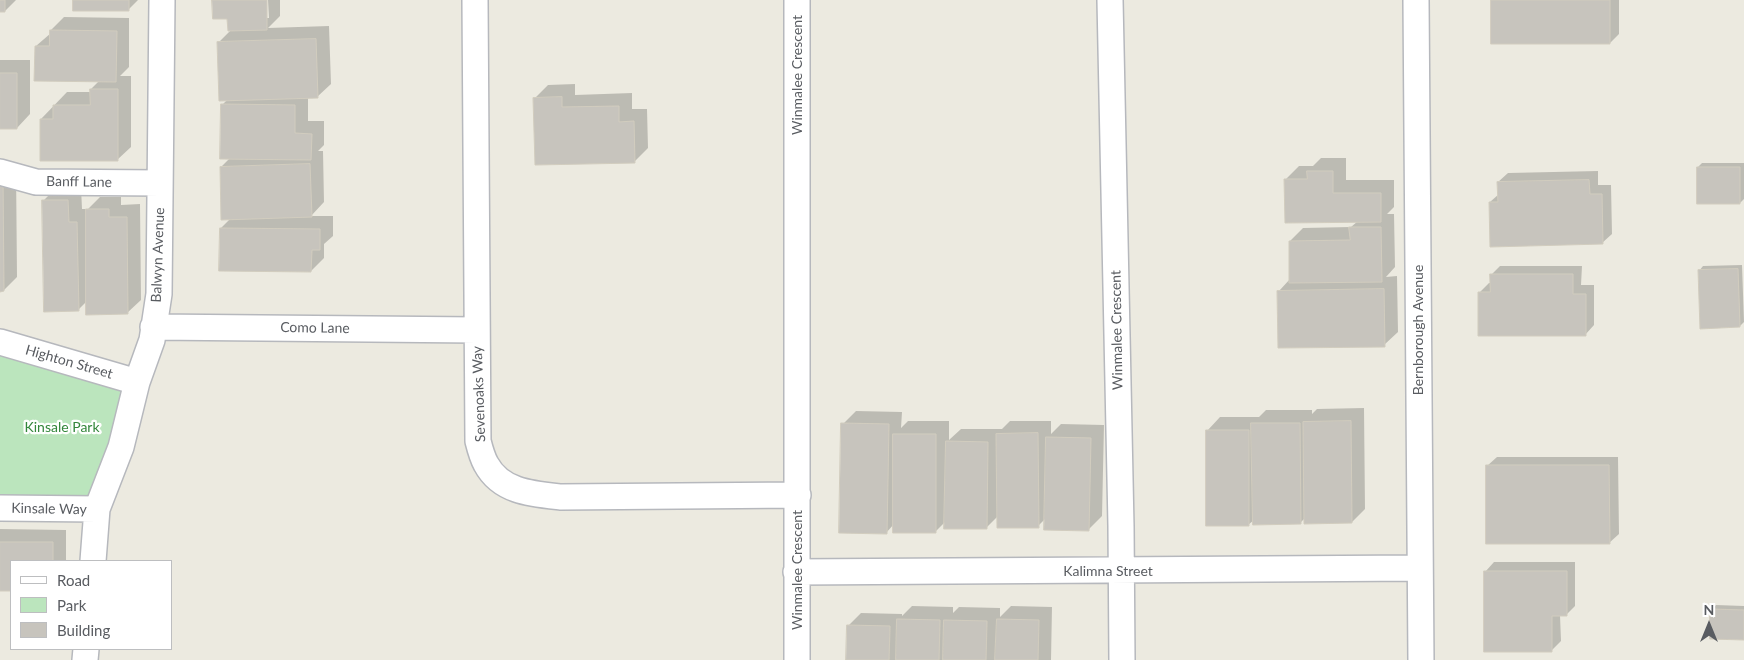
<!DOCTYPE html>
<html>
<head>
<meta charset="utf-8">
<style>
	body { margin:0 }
	#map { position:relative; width:1744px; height:660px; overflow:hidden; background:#eceae0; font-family:Lato,sans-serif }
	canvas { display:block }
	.legend { position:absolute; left:10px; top:560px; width:162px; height:90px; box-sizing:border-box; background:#fff; border:1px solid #bdbec0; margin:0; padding:6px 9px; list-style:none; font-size:15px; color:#595c61 }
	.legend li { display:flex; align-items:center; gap:10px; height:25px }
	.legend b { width:25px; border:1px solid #bdbec0 }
	.north { position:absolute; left:1684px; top:600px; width:50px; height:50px; -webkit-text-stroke:4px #fff; paint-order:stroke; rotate:0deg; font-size:14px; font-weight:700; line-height:20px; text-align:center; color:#595c61 }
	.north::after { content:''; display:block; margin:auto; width:18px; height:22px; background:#595c61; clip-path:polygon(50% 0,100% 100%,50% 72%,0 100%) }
</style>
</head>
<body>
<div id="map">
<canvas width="1744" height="660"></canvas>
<ul class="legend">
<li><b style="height:6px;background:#fff"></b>Road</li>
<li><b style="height:14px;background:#bbe5bd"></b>Park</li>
<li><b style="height:14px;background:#c7c4bd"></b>Building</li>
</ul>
<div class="north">N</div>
</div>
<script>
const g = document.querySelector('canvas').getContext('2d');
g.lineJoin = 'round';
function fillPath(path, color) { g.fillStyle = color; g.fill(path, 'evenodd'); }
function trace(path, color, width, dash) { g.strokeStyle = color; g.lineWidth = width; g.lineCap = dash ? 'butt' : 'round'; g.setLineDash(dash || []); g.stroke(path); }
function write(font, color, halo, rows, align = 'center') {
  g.font = font + ' Lato,sans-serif'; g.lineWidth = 4.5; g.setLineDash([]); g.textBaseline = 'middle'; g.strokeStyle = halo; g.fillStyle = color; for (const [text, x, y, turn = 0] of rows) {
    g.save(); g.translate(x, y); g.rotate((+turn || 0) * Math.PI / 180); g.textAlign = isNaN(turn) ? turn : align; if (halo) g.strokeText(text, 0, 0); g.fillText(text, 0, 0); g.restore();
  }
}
fillPath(new Path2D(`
	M0,342L137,382L97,509L0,508Z`), '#bbe5bd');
fillPath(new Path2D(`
	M0,0H16L5,11H0Z
	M75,0H138L128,10Z
	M214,0H266V18H269L268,0H280V16L268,28L329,26L331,84L317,97H308V121H324V145L318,151H323L324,202L311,216H333V236L324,244V258L311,271L221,228L231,218L221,167L230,158L222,105L227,100L219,42L231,30L228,18Z
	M1492,0H1619V34L1610,43Z
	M64,17L129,18V67L120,76H131V147L117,160L41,119L67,92H91V89L100,80L36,46L51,33V30Z
	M0,60H30V114L17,128H0Z
	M575,84V95L632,93V109H647L648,148L635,161L534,99L548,85Z
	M1321,158H1346V180H1394V207L1387,214H1394L1395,267L1386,277L1397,276L1398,332L1384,345L1279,291L1290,279V241L1303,228L1351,227L1358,221L1285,180L1299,166H1313Z
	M1702,163H1744V199L1740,203L1698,167Z
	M0,166H16L17,277L4,290H0Z
	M1598,171V185H1611L1612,234L1602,243L1490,202L1499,194L1498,182L1508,173Z
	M81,187L82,209H88L100,197H121V205L140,204L141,300L127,313L87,301L78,310L43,201L56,188Z
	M1742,265L1744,322L1740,326L1699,271L1703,266Z
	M1500,266H1582L1581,285H1594V325L1585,335L1480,292L1489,283H1491V275Z
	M1364,408L1365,509L1352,522L1305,518L1300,523L1254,520L1248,525L1207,431L1220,417H1259L1266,410H1312V414L1317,409Z
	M856,411L902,412L901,428L908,421H949V440L961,429H1002L1010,421H1051V434L1061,424L1104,425L1102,516L1089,529L1045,519L1038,526L998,516L986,528L946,521L936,531L894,524L886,533L843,424Z
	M1497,457H1618L1619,534L1609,543L1487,466Z
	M0,529L66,530V561H11V590H0Z
	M1494,562H1575V606L1566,615H1560L1561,641L1552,650L1485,572Z
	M1716,605L1744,606V638L1711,610Z
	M912,606L953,607V613L959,607L1000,608V617L1011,606L1052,607L1051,660H847L848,626L861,613L902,614V616Z`), '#0003');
const building = new Path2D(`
	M0,0H5V12H0Z
	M73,0H129V11H73Z
	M212,0H267V30L228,31L227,19H213Z
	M1491,0H1610V44H1491Z
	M50,30L117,31L116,82L34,81L35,46H49Z
	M316,39L318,98L219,101L217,42Z
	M0,73H17V129H0Z
	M90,89H118V161H40V119H53V105H90Z
	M562,97V107L619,106V122L634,121L635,163L535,165L533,98Z
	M221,104L295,105V133L312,134L311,160L220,159Z
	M310,164L312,217L221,220L220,167Z
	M1697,167H1740V204H1697Z
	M1307,171H1333V193H1381V222L1285,223L1284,179H1307Z
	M0,179H3L4,291L0,292Z
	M1589,180L1590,194H1602L1603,244L1490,247L1489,202H1498L1497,182Z
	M42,200H68L69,222H77L79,311L44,312Z
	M86,209H109V217H127L128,314L86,315Z
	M1349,227H1381L1382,282L1289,283V241L1350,240Z
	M220,228L320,229V250H312L311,272L219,271Z
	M1738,269L1740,327L1700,329L1698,270Z
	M1490,274H1573V294H1586V336H1478V292H1490Z
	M1384,289L1385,347L1278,348L1277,291Z
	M1351,421L1352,523L1304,524L1303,422Z
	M841,423L889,424L887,534L839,533Z
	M1251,423H1300L1301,524L1253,525Z
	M1206,430H1249V526H1206Z
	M1038,433L1039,528H997L996,434Z
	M893,434H936V533H893Z
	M1046,437L1091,438L1089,531L1044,530Z
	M946,441L988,442L987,529H944Z
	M1486,465H1609L1610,544H1486Z
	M0,542H53V561H11V591H0Z
	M1484,571H1567V616H1552V652H1484Z
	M1710,609L1744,610V640L1710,639Z
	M897,619L940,620L939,660H896Z
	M997,619L1039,620L1038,660H995Z
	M944,620L987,621L986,660H943Z
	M847,625L890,626L889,660H846Z`);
fillPath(building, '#c7c4bd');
trace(building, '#d1ccbe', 1);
const street = new Path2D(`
	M475,0L478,441C480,449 482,457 486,464C501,492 532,494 561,497L798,495
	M1110,0L1121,526L1122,660
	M1416,0L1421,660
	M0,172L36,182L160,183
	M153,327L477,330
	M0,342L137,382
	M0,508L97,509
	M93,561L97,509L121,447L137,382L152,340L159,294L162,0
	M796,572L1420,568
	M85,660L86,649
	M797,660V0`);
trace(street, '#b6b8bd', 28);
trace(street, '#fff', 25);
write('14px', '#595c61', '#fff', [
	["Winmalee Crescent",797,75,-90],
	["Banff Lane",79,182,1],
	["Balwyn Avenue",158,255,-88],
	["Como Lane",315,328,1],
	["Winmalee Crescent",1117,330,-91],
	["Bernborough Avenue",1418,330,-90],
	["Highton Street",69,362,16],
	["Sevenoaks Way",479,394,-92],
	["Kinsale Way",49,509,1],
	["Winmalee Crescent",797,570,-90],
	["Kalimna Street",1108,571]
]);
write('14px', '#33863b', '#fff', [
	["Kinsale Park",62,427]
]);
</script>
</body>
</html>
